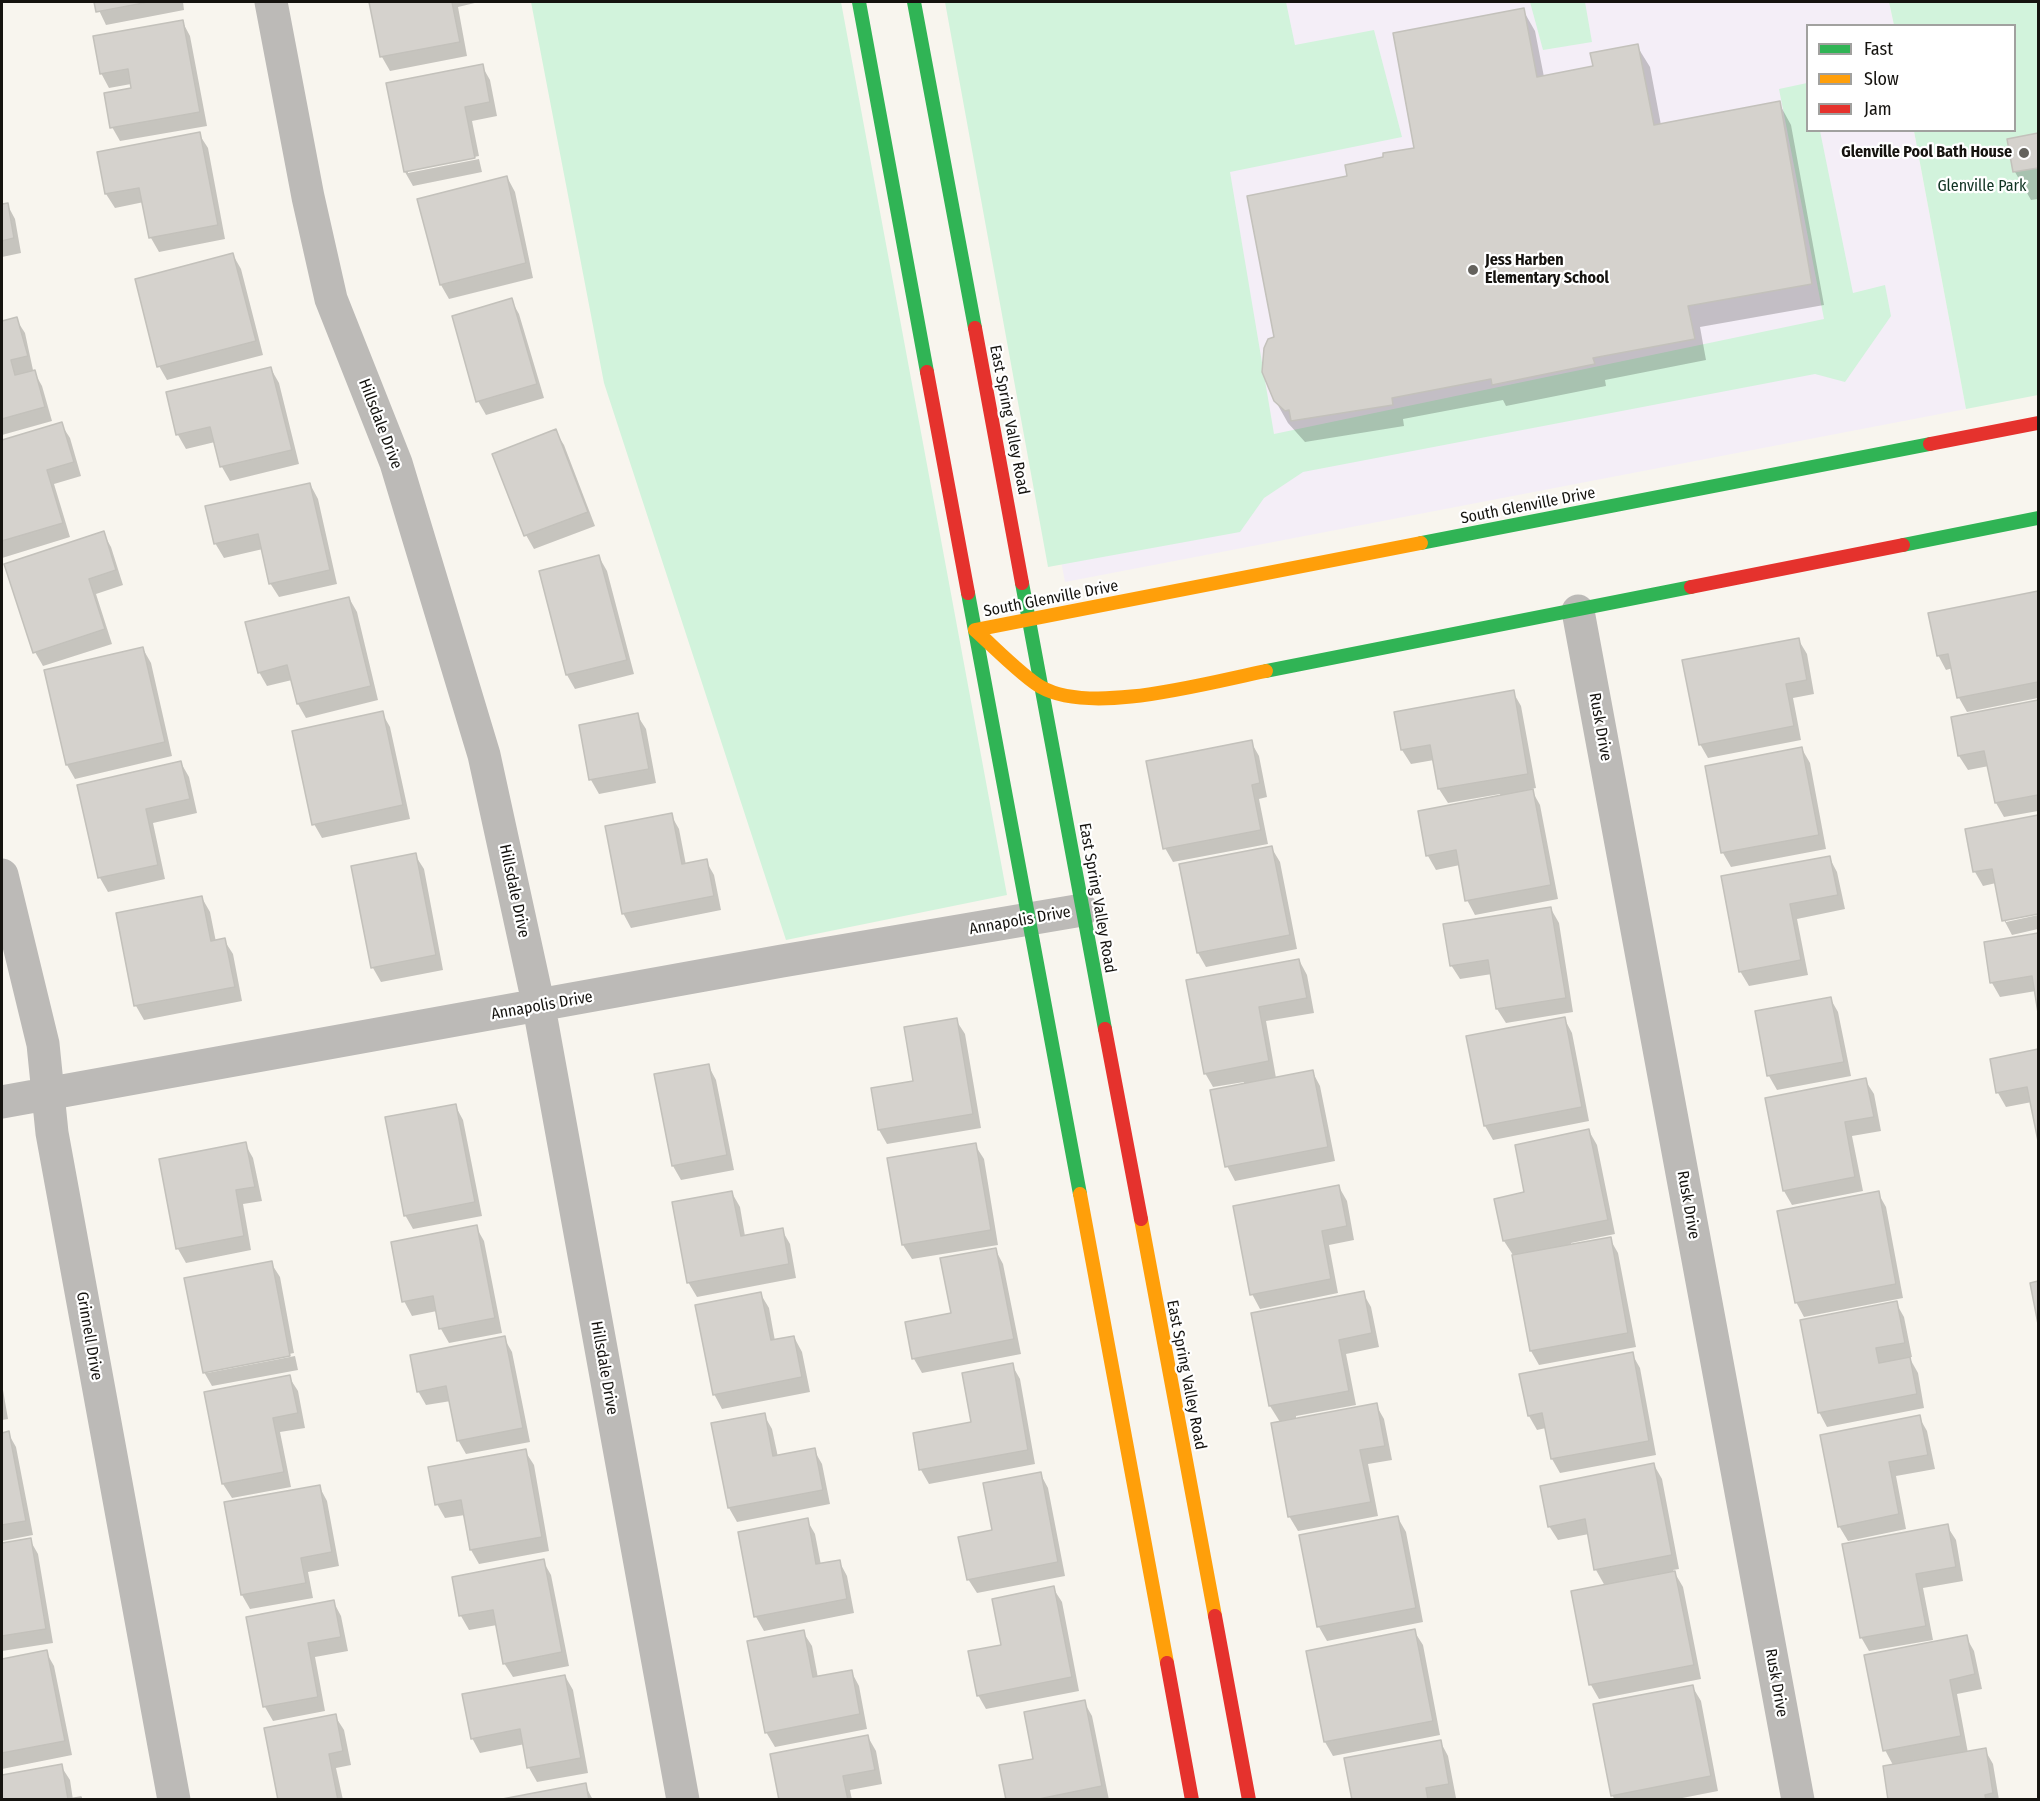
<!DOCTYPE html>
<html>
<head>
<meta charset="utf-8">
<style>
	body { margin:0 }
	#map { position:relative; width:2040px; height:1801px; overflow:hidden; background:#f8f5ee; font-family:"Fira Sans Condensed",sans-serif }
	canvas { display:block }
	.frame { position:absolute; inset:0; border:3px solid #15130f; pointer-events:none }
	.legend { position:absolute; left:1806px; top:24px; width:210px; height:108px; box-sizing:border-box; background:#fff; border:2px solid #a1a19f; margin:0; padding:8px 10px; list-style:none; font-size:18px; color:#15130f }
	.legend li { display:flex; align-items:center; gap:12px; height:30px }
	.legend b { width:30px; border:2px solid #a1a19f }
</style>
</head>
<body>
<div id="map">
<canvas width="2040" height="1801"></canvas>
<div class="frame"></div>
<ul class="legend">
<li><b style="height:8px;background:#30b455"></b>Fast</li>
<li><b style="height:8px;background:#ff9f0a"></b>Slow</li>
<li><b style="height:8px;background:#e5322d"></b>Jam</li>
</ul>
</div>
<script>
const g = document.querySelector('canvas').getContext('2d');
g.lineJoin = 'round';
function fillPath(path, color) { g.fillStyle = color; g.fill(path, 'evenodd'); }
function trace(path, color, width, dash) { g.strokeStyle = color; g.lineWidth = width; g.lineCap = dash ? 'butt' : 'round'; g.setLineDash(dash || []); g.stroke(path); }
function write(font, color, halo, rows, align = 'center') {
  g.font = font + ' "Fira Sans Condensed",sans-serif'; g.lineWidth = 4.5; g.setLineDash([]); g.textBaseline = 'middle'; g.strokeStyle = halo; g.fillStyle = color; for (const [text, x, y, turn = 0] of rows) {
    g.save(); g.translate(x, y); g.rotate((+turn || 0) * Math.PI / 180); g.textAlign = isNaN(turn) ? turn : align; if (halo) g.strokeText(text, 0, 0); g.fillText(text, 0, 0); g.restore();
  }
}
fillPath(new Path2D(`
	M956,2H1889L1894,25L1808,26V130L1914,131L1966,409L1065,582Z`), '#f4eef7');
fillPath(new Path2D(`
	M531,2H841L1007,895L786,940L604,383Z
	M945,2H1286L1295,45L1374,30L1402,137L1230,172L1274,434L1824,319L1779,89L1807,83L1808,130L1820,131L1853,293L1885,285L1891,316L1845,382L1815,374L1303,472L1264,498L1240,532L1048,567Z
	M1530,2H1585L1592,42L1543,50Z
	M1889,2H2038V395L1966,409L1914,131L2014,130V26L1894,25Z`), '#d2f3dc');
fillPath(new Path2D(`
	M95,2H183L184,10L106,25Z
	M371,2H479L458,7L467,56L390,71L382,57Z
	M1523,10L1535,31L1544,77L1594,67L1637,46L1650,67L1661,125L1779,103L1791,125L1824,305L1700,327L1706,360L1605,380L1606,386L1506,406L1503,400L1403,419L1404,426L1305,442L1288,423L1275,400L1276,339L1349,177L1416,149Z
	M182,21L190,36L207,126L120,141L112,127L132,89L131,84L109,88L101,73Z
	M482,66L490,80L497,116L472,121L479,156L408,170V173L479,159L482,172L413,186L405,172Z
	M199,134L208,148L225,239L159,252L151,238L144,202L115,208L106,194Z
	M2038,135V199L2031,200L2015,172L2009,140Z
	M507,177L515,192L533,278L449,299L441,285L419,200Z
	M7,204L15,219L21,253L2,257V205Z
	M233,255L241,269L263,355L167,380L159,366Z
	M511,300L519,314L544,398L486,415L478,401Z
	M16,319L25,333L33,370L42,386L52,421L2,435V323Z
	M271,369L279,383L299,464L230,481L222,467L215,442L186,449L178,435L168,394Z
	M61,424L70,438L81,476L54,484L70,537L2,558V442Z
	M555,431L564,445L595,526L534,549L526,535Z
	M310,484L318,499L337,584L279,597L270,583L263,549L224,558L215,543Z
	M103,533L111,547L123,585L96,594L112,644L43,666L35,652Z
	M599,557L607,571L634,674L575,689L567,675L540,572Z
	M2038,593V698L1967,712L1959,698L1953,668L1946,670L1938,655L1930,614Z
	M349,598L357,612L378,700L306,718L298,704L292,680L267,686L259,672Z
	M1798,639L1807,654L1814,694L1793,698L1801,740L1708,758L1700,744Z
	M143,649L151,663L172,756L75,779L67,765Z
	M1513,692L1521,706L1536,788L1531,789L1540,805L1558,899L1475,915L1467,900L1460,865L1436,870L1428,856L1419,812L1501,797L1500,794L1448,803L1439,789L1434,760L1411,764L1402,750Z
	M2038,702V811L2004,817L1996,803L1989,766L1968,770L1959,756L1953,718Z
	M382,713L390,727L410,819L322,838L314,824Z
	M637,715L646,729L656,783L599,794L591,780Z
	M1251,742L1259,756L1267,797L1259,799L1268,844L1173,862L1165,848Z
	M1802,749L1810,763L1826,849L1731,867L1723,853Z
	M181,763L189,777L197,813L153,823L165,879L108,892L100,878L79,786Z
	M671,815L679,829L686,865L706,861L714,875L721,910L631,928L623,913Z
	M2038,816V912L2006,919V922L2038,915V929L2012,935L2004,920L1996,883L1983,886L1975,872L1967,830Z
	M1271,847L1280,862L1297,949L1206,967L1198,953Z
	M415,855L424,869L443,970L381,982L373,968Z
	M1829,857L1837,872L1845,909L1797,919L1808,975L1749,986L1740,971L1723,878Z
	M202,898L210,912L216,942L224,940L233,954L242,1001L144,1020L136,1006L118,914Z
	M1551,909L1559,923L1573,1012L1506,1023L1497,1009L1492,974L1460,979L1451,965Z
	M2038,934V1004L2036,991L2000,997L1992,983L1985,943Z
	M1299,960L1307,975L1314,1013L1266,1021L1276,1078L1312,1071L1320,1086L1335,1161L1235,1181L1227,1166L1244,1082L1213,1087L1205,1073L1188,981Z
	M1830,998L1838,1012L1851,1076L1777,1090L1769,1076L1757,1013Z
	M1564,1018L1572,1033L1589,1121L1493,1140L1485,1126Z
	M956,1020L965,1034L981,1128L887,1144L879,1130Z
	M2038,1051V1134L2032,1102L2006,1107L1998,1093L1992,1060Z
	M708,1065L716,1080L734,1170L681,1180L673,1166Z
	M1865,1080L1874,1094L1881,1131L1852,1136L1863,1191L1792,1205L1784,1191L1766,1099Z
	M455,1105L463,1120L482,1216L413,1229L405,1215Z
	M1589,1131L1597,1145L1615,1234L1571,1243V1246L1610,1239L1618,1253L1636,1347L1539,1365L1531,1351L1513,1255L1504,1241L1496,1200L1526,1193Z
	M245,1144L253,1158L262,1201L243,1204L251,1250L186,1263L178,1249Z
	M975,1145L984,1159L998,1245L912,1259L903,1245Z
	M1339,1187L1347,1201L1354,1240L1329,1245L1338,1293L1260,1309L1252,1294Z
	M732,1193L740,1207L745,1236L782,1230L790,1244L796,1278L697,1297L688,1282Z
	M1878,1193L1886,1207L1903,1298L1804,1317L1796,1302Z
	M476,1227L484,1241L502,1333L449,1343L441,1329L437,1311L412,1316L404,1301Z
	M995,1249L1003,1264L1021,1354L922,1373L914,1359L952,1314Z
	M271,1263L280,1277L294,1353L207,1370V1373L295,1356L298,1370L212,1386L204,1372Z
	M760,1293L769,1308L775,1341L794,1337L802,1352L810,1392L722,1409L714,1394Z
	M1363,1293L1371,1307L1379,1347L1346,1354L1356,1405L1296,1416V1419L1376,1405L1384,1419L1392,1460L1368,1464L1378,1516L1298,1531L1289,1516L1280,1422L1270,1406Z
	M1896,1303L1904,1317L1912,1357H1909L1918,1373L1924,1408L1827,1427L1819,1412Z
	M504,1338L512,1352L530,1442L466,1454L458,1440L451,1401L426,1405L418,1391Z
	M1632,1354L1640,1368L1656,1455L1560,1473L1552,1459L1546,1428L1537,1430L1529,1416Z
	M1012,1365L1020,1379L1035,1464L929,1484L921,1470L973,1423Z
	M289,1377L298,1391L305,1428L280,1432L291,1487L232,1498L223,1484L206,1393Z
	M2,1384L8,1419L2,1420Z
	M764,1415L772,1429L778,1457L814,1450L822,1464L830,1504L737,1522L729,1508L713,1424Z
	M1919,1417L1927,1431L1935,1469L1896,1476L1906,1529L1848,1541L1839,1526Z
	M8,1433L16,1447L33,1535L2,1541V1434Z
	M525,1451L534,1465L549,1551L479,1564L471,1550L465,1515L445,1518L437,1504Z
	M1654,1465L1662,1479L1679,1569L1673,1570L1683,1587L1701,1679L1599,1699L1591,1685L1605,1586L1596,1570L1589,1534L1558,1540L1549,1526Z
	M1040,1473L1048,1488L1065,1576L977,1593L968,1579L993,1531Z
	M319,1486L327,1501L339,1566L308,1572L313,1598L250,1609L242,1595Z
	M1398,1518L1406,1532L1423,1622L1327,1641L1319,1627Z
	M807,1520L815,1534L821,1565L839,1561L847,1576L854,1613L764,1631L756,1617Z
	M1947,1526L1956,1540L1963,1581L1923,1588L1933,1640L1869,1651L1861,1637Z
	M30,1540L38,1554L53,1643L2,1651V1544Z
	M543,1561L551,1575L569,1666L513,1677L504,1663L497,1625L469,1630L461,1616L453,1578Z
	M1053,1588L1062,1602L1079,1691L986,1709L978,1695L1002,1646Z
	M333,1601L341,1616L348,1651L315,1657L325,1711L273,1721L265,1707Z
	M1414,1631L1423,1645L1440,1735L1333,1756L1325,1742Z
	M803,1632L812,1646L818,1678L851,1671L859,1686L867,1729L775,1747L766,1732Z
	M1966,1637L1974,1651L1982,1689L1957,1694L1968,1753L1985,1750L1993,1764L1999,1800H1890L1893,1765L1885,1750Z
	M46,1652L54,1666L72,1755L2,1769V1660Z
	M565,1676L573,1690L588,1773L537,1782L529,1768L525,1744L480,1753L472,1738Z
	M1692,1686L1701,1701L1718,1791L1672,1800H1615L1612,1795Z
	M1084,1702L1092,1716L1109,1800H1008Z
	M335,1716L344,1730L351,1765L336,1768L343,1800H279Z
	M868,1737L876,1751L882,1784L850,1790L852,1800H781Z
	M1440,1741L1448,1756L1456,1798L1354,1800Z
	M61,1766L70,1780L73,1800H2V1776Z
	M585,1785L593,1800H505Z`), '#0003');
const building = new Path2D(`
	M94,2H149L96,12Z
	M369,2H452L460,42L380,57Z
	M1524,8L1537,77L1593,66L1590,53L1638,44L1654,125L1780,101L1812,284L1688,306L1695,339L1593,358L1595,364L1492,385L1491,379L1392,398L1393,405L1291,421L1289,410L1285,411L1274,401L1262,372L1264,348L1268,339L1274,337L1247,196L1347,176L1345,165L1383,157V153L1414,148L1393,33Z
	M183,20L200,112L110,128L104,93L131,88L128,69L100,74L93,36Z
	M483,64L490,102L465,107L475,158L404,172L386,83Z
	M200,132L218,225L149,238L139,188L105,194L97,152Z
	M2038,133V168L2013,172L2007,139Z
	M507,176L526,263L440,285L417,199Z
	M8,203L14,238L2,241V204Z
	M233,253L256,341L157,367L135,279Z
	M512,298L537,384L476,402L452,316Z
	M17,317L28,356L11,360L15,375L35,370L45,407L2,419V321Z
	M271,367L292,450L220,467L210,427L176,435L166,392Z
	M62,422L74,462L47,470L63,523L2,541V440Z
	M556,429L588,512L524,536L492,454Z
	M310,483L330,570L269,584L258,534L214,544L205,506Z
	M104,531L116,570L89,579L105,629L33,653L4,564Z
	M599,555L627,660L566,675L539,571Z
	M2038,591V682L1957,698L1948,654L1937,656L1928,613Z
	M349,597L371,686L297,704L287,665L258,673L245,622Z
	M1799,638L1807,680L1786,684L1794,726L1699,745L1682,660Z
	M143,647L165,742L66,765L44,670Z
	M1514,690L1528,774L1438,789L1430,745L1401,750L1394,712Z
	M2038,700V795L1995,803L1984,751L1958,756L1951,717Z
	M383,711L403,805L312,825L292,731Z
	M638,713L649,769L589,780L579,725Z
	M1252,740L1260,783L1252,785L1261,830L1163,849L1146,761Z
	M1802,747L1819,835L1721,853L1705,766Z
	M181,761L190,799L146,809L158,865L98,878L77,785Z
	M1533,789L1551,885L1465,901L1456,850L1426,856L1418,811Z
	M672,813L682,864L707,859L714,896L622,914L605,826Z
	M2038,815V914L2002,921L1992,869L1973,872L1965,829Z
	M1272,846L1290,935L1197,953L1179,864Z
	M416,853L436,955L371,968L351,866Z
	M1830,856L1838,895L1790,904L1801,960L1739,972L1721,876Z
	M202,896L211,941L225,938L235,987L134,1006L116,913Z
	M1551,907L1566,998L1496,1009L1488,960L1450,966L1443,924Z
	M2038,933V1013L2032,976L1990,983L1984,942Z
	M1299,959L1307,998L1259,1007L1269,1061L1204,1074L1186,980Z
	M1831,997L1844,1062L1767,1076L1755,1011Z
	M1565,1017L1582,1107L1484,1126L1466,1036Z
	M957,1018L973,1114L878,1130L871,1088L913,1081L904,1027Z
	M2038,1049V1141L2027,1087L1996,1093L1990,1059Z
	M709,1064L727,1155L672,1166L654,1074Z
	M1313,1070L1328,1147L1225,1167L1210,1090Z
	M1866,1078L1874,1117L1845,1122L1855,1177L1783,1191L1765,1098Z
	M456,1104L475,1202L404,1216L385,1117Z
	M1589,1129L1608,1220L1503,1241L1494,1199L1524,1192L1515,1145Z
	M246,1142L255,1187L236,1190L244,1236L176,1249L159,1159Z
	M976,1143L991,1230L902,1245L887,1158Z
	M1339,1185L1347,1226L1322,1231L1331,1279L1250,1295L1233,1206Z
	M732,1191L741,1236L783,1228L789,1264L687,1283L672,1202Z
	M1879,1191L1896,1284L1795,1303L1777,1211Z
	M477,1225L495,1318L439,1329L433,1296L402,1302L391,1242Z
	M1611,1237L1628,1333L1530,1351L1512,1255Z
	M996,1248L1014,1339L912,1359L905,1322L951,1313L940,1258Z
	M272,1261L290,1356L203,1373L184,1278Z
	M2038,1281V1324L2030,1283Z
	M1364,1291L1372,1333L1339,1340L1349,1391L1269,1406L1251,1313Z
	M761,1292L771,1340L794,1336L802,1377L713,1395L695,1305Z
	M1897,1301L1905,1343L1876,1348L1879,1363L1910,1357L1917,1394L1818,1413L1800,1320Z
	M505,1336L523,1428L457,1441L446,1386L417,1392L410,1355Z
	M1633,1352L1649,1441L1551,1459L1542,1413L1528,1416L1519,1374Z
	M1013,1363L1028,1450L919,1470L913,1433L971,1422L962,1373Z
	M290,1375L298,1413L273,1418L284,1472L222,1484L204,1392Z
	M1377,1403L1385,1446L1360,1450L1371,1502L1288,1517L1271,1423Z
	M765,1413L773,1456L815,1448L823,1490L728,1508L711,1423Z
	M1920,1415L1928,1455L1889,1462L1899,1514L1838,1527L1820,1435Z
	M9,1431L26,1521L2,1525V1433Z
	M526,1449L542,1537L470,1550L461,1500L435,1505L428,1467Z
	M1654,1463L1672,1555L1594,1570L1585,1519L1548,1527L1540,1486Z
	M1041,1472L1058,1562L967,1580L958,1537L992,1530L983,1483Z
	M320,1485L332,1552L301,1558L306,1583L241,1595L224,1502Z
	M1398,1516L1416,1608L1317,1627L1299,1535Z
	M808,1518L816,1564L840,1560L847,1599L754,1617L738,1532Z
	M1948,1524L1956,1567L1916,1574L1926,1626L1860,1638L1842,1544Z
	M31,1538L46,1629L2,1636V1543Z
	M544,1559L562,1652L503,1664L493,1610L459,1616L452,1577Z
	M1675,1571L1694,1665L1589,1685L1571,1591Z
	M1054,1586L1072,1677L977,1696L968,1651L1001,1645L992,1599Z
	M334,1600L341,1637L308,1643L318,1697L263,1707L246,1617Z
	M1415,1629L1433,1721L1324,1742L1306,1651Z
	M804,1630L813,1677L852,1670L860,1714L765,1733L747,1641Z
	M1967,1635L1975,1674L1950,1680L1961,1736L1883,1751L1864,1655Z
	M47,1650L65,1741L2,1753V1659Z
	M565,1675L581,1758L527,1768L520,1729L471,1739L462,1694Z
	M1693,1685L1711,1776L1611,1796L1593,1704Z
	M1085,1700L1102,1786L1034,1800H1006L999,1765L1033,1759L1024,1712Z
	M336,1714L343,1751L329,1754L338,1800H278L264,1728Z
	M868,1735L875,1770L843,1776L848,1800H779L770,1754Z
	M1441,1740L1449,1784L1426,1788L1428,1800H1352L1344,1758Z
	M1986,1748L1993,1793L1985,1795L1986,1800H1888L1883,1766Z
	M62,1764L68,1799L81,1797L82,1800H2V1775Z
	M586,1783L589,1800H497Z`);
fillPath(building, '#d5d2cd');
trace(building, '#c3c1bb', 1.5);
trace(new Path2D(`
	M271,2L308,197L331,299L396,463L484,755L539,1007L683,1800
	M1578,611L1798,1800
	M2,875L43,1044L52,1133L174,1800
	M2,1102L782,961L1082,910`), '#bcbab7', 33);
trace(new Path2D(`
	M859,2L927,372
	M914,2L975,328
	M1421,543L1930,444
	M1903,545L2038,518
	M1022,583L1105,1029
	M968,593L1080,1194
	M1266,671L1691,587`), '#30b455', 14);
trace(new Path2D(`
	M975,630C992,645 1023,677 1041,687C1092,716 1210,682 1266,671
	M975,630L1421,543
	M1080,1194L1167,1663
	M1141,1219L1215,1616`), '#ff9f0a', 14);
trace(new Path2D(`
	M975,328L1022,583
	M927,372L968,593
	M1930,444L2038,423
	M1691,587L1903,545
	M1105,1029L1141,1219
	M1215,1616L1249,1800
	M1167,1663L1192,1800`), '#e5322d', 14);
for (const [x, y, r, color] of [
	[2024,153,6,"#64625d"],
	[1473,270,6,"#64625d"]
]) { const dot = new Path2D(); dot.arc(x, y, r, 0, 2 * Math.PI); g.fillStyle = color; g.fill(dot); trace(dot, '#fff', 2); }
write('bold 16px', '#15130f', '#fff', [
	["Glenville Pool Bath House",2012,153],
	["Jess Harben",1485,261,"left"],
	["Elementary School",1485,279,"left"]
], 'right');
write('16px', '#103423', '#fff', [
	["Glenville Park",1982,187]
]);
write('16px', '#15130f', '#fff', [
	["East Spring Valley Road",1009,420,79],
	["Hillsdale Drive",380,424,69],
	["South Glenville Drive",1528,506,-11],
	["South Glenville Drive",1051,599,-11],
	["Rusk Drive",1600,727,80],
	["Hillsdale Drive",514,891,78],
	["East Spring Valley Road",1097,898,80],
	["Annapolis Drive",1020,921,-10],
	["Annapolis Drive",542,1006,-10],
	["Rusk Drive",1688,1205,80],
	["Grinnell Drive",89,1336,80],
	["Hillsdale Drive",604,1368,80],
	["East Spring Valley Road",1186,1375,79],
	["Rusk Drive",1776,1683,80]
]);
</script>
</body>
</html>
